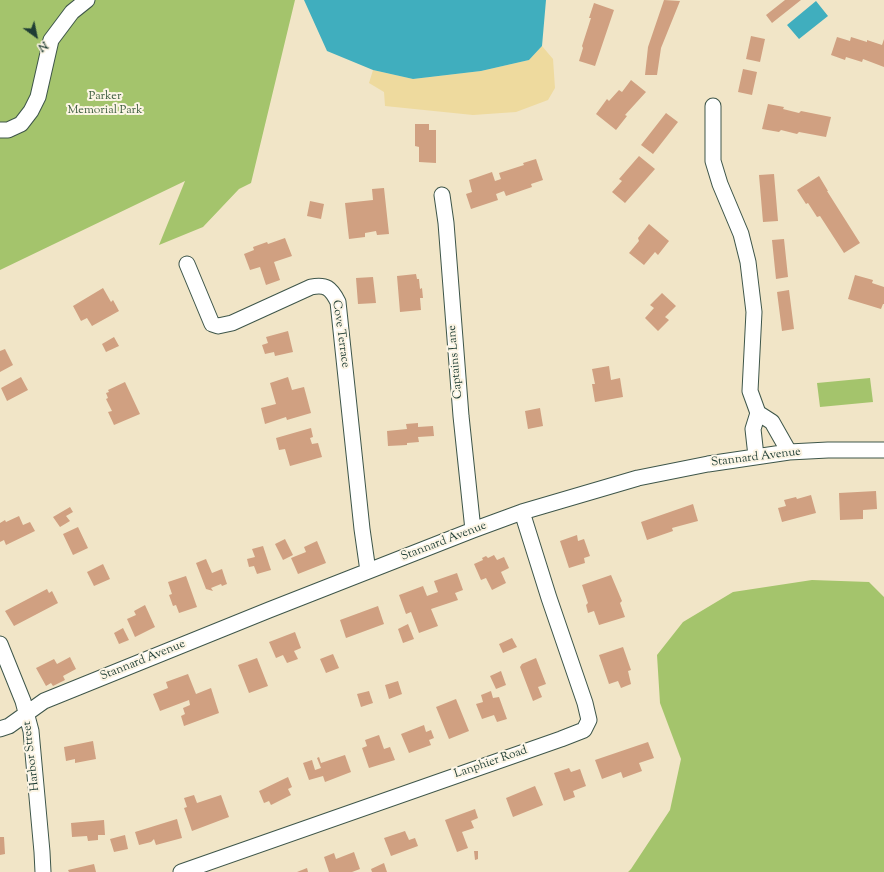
<!DOCTYPE html>
<html>
<head>
<meta charset="utf-8">
<style>
	body { margin:0 }
	#map { position:relative; width:884px; height:872px; overflow:hidden; background:#f1e5c7; font-family:"Sorts Mill Goudy",serif }
	canvas { display:block }
	.north { position:absolute; left:16px; top:16px; width:40px; height:40px; -webkit-text-stroke:3px #fcf5e5; paint-order:stroke; rotate:147deg; font-size:11px; font-weight:700; line-height:16px; text-align:center; color:#1f3d34 }
	.north::after { content:''; display:block; margin:auto; width:14px; height:18px; background:#1f3d34; clip-path:polygon(50% 0,100% 100%,50% 72%,0 100%) }
</style>
</head>
<body>
<div id="map">
<canvas width="884" height="872"></canvas>
<div class="north">N</div>
</div>
<script>
const g = document.querySelector('canvas').getContext('2d');
g.lineJoin = 'round';
function fillPath(path, color) { g.fillStyle = color; g.fill(path, 'evenodd'); }
function trace(path, color, width, dash) { g.strokeStyle = color; g.lineWidth = width; g.lineCap = dash ? 'butt' : 'round'; g.setLineDash(dash || []); g.stroke(path); }
function write(font, color, halo, rows, align = 'center') {
  g.font = font + ' "Sorts Mill Goudy",serif'; g.lineWidth = 4; g.setLineDash([]); g.textBaseline = 'middle'; g.strokeStyle = halo; g.fillStyle = color; for (const [text, x, y, turn = 0] of rows) {
    g.save(); g.translate(x, y); g.rotate((+turn || 0) * Math.PI / 180); g.textAlign = isNaN(turn) ? turn : align; if (halo) g.strokeText(text, 0, 0); g.fillText(text, 0, 0); g.restore();
  }
}
fillPath(new Path2D(`
	M0,0H295L251,183L239,189L203,227L159,245L185,181L0,270Z
	M870,378L873,402L820,407L817,383Z
	M812,580L869,582L884,597V872H628L631,869L670,810L681,759L660,703L657,655L683,622L733,592Z`), '#a4c46c');
fillPath(new Path2D(`
	M542,46L553,59L555,88L548,100L516,112L473,115L385,106L384,92L369,83L373,70L413,79L481,71L529,60Z`), '#eeda9e');
fillPath(new Path2D(`
	M304,0H546L542,46L529,60L481,71L413,79L373,70L327,51Z
	M816,1L828,16L799,39L787,25Z`), '#40aebe');
fillPath(new Path2D(`
	M664,0L680,1L661,48L657,75H645L648,47Z
	M785,0H801L772,23L766,15Z
	M594,3L614,10L595,66L579,61L583,48L582,46L591,18H589Z
	M751,36L765,39L760,62L746,59Z
	M837,37L850,41L851,37L867,42V40L882,45L884,39V67L863,59L862,62L846,57L845,60L831,55Z
	M743,69L757,72L752,95L738,92Z
	M631,80L646,92L625,115L627,116L616,130L596,114L607,99L609,101L619,90L622,92Z
	M768,104L784,107L783,109L799,113L801,111L831,117L826,137L799,132L797,134L781,130L779,132L762,129Z
	M666,113L678,122L653,154L641,145Z
	M415,124H429V130H436V163L419,162V147L415,146Z
	M639,156L655,169L625,203L612,192L622,181L619,179Z
	M536,159L543,180L531,184L532,187L506,196L504,191L496,194L498,200L471,209L466,194L472,192L469,180L492,172L495,181L501,179L499,173L524,165L523,163Z
	M774,174L778,221L763,222L759,175Z
	M819,176L828,191H827L860,243L844,253L820,216L817,217L808,203L806,204L797,190Z
	M384,188L389,234L377,235L376,231L365,233V237L349,239L345,203L373,200L372,189Z
	M310,201L324,204L321,219L307,216Z
	M649,224L669,241L658,255L655,252L644,265L629,253L639,241L638,238Z
	M285,238L292,256L274,262L280,280L266,285L260,267L250,270L244,254L254,250L253,247L267,242L268,244Z
	M784,239L788,277L776,279L772,240Z
	M416,274L417,279H419L420,289L422,288L423,298H420L421,310L400,312L397,276Z
	M855,275L873,280L872,283L884,287V304H883L881,309L848,299Z
	M373,277L376,303L358,304L356,278Z
	M103,288L111,302L113,300L119,311L92,326L87,318L81,321L73,306Z
	M789,290L794,329L782,331L777,292Z
	M662,293L676,306L665,317L669,320L658,331L645,318L654,308L650,305Z
	M288,331L293,352L275,356L274,352L265,354L262,345L268,343L266,337Z
	M114,337L119,346L106,352L102,344Z
	M5,349L13,365L0,372V351Z
	M609,366L611,380L620,378L623,397L595,402L592,384H595L592,369Z
	M21,377L28,390L7,401L1,388Z
	M288,377L292,390L304,387L311,413L287,420L286,417L265,424L261,408L276,404L270,383Z
	M125,382L140,414L114,425L108,412L112,411L106,399L108,398L106,393L109,392L108,390Z
	M540,408L543,426L528,429L525,411Z
	M418,423V427L433,426L434,436L418,437L419,442L407,443V445L388,446L387,431L407,429L406,424Z
	M311,428L313,437L310,438L312,444L318,443L322,457L290,466L285,449L279,450L276,438Z
	M876,491L877,509L863,510V519L840,520L839,493Z
	M811,495L816,513L782,522L778,508L786,506L784,500L796,497L797,499Z
	M693,504L698,521L672,528L673,531L647,540L641,522Z
	M70,507L73,512L66,516L70,521L60,527L53,517Z
	M19,516L23,525L30,522L35,531L6,545L4,540L0,542V523L5,520L6,522Z
	M78,527L88,548L73,555L63,534Z
	M577,535L578,541L584,539L590,556L584,558L585,563L569,568L560,541Z
	M285,539L293,555L283,560L275,544Z
	M317,541L326,563L298,574L291,558L306,552L304,547Z
	M263,546L271,570L257,574L254,566L249,567L247,559L255,557L252,549Z
	M494,555L497,560L504,557L509,568L501,572L506,583L492,590L486,578L481,580L474,564L483,560L482,558L486,556L488,558Z
	M206,559L212,573L222,569L227,584L222,586L221,584L211,588L213,591L206,589L196,563Z
	M103,564L110,579L94,586L87,572Z
	M457,573L463,590L455,593L458,600L431,609L438,626L419,633L411,612L406,614L399,595L423,586L427,596L438,592L434,581Z
	M611,575L622,601L620,603L625,617L599,625L594,611L588,613L586,605L588,603L582,585Z
	M186,576L197,607L179,613L176,605L173,606L169,595L172,594L168,582Z
	M47,589L49,593L52,591L58,603L14,626L5,611Z
	M145,605L155,627L135,637L127,619L136,615L134,611Z
	M378,606L384,624L346,638L340,620Z
	M408,624L414,639L403,643L398,629Z
	M123,628L129,640L119,644L114,633Z
	M295,632L301,648L294,651L298,659L287,663L283,655L276,658L269,642Z
	M512,638L517,647L503,653L499,644Z
	M623,647L631,670L628,671L631,684L621,688L618,681L609,684L599,655Z
	M333,654L339,668L326,673L320,659Z
	M70,657L76,669L63,676L65,680L53,686L51,683L46,686L36,668L54,659L57,664Z
	M257,658L268,686L249,693L238,665Z
	M536,658L546,684L538,687L542,697L533,701L520,667L522,664Z
	M501,671L506,685L496,689L490,676Z
	M188,674L196,694L211,688L219,713L184,726L181,716L185,714L183,708L190,705L189,700L160,711L153,694L168,688L166,682Z
	M398,681L402,694L389,699L385,685Z
	M369,691L373,703L361,707L357,694Z
	M491,691L493,698L499,697L507,719L497,722L494,715L482,719L476,704L483,702L481,695Z
	M456,699L469,731L449,739L436,707Z
	M424,725L426,732L431,730L434,738L429,740L431,745L409,753L401,734Z
	M379,735L384,749L390,747L395,760L369,768L362,748L367,746L365,740Z
	M93,741L96,759L75,763V759L66,761L64,747Z
	M648,742L654,758L639,763L642,771L623,778L621,772L602,779L595,760Z
	M345,755L351,772L325,782L323,776L309,780L303,763L312,760L315,770L321,768L317,758L319,757L321,763Z
	M569,768L571,772L580,769L586,786L573,791L575,797L564,801L554,773Z
	M288,777L292,787L288,789L291,795L271,805L269,801L264,803L259,791Z
	M535,786L543,805L513,817L506,798Z
	M194,795L197,803L221,795L229,817L192,831L184,808L187,807L184,798Z
	M475,809L478,818L471,821L474,828L462,832L468,848L457,852L445,820Z
	M177,819L182,838L156,845L154,839L151,842L139,845L135,832Z
	M104,820L105,835H98V840L88,841L87,836L72,837L71,823Z
	M405,831L409,840L415,838L418,846L391,856L384,838Z
	M125,835L128,849L114,852L110,839Z
	M0,837H4L5,854L0,855Z
	M474,851H478V859L475,860Z
	M354,852L360,869L352,872H329L324,857L334,853L336,859Z
	M384,863L387,872H372L371,869Z
	M94,864L96,872H69L68,870Z
	M307,868L308,872H297Z`), '#d0a081');
const street = new Path2D(`
	M713,106V161L720,184L741,234L748,262L754,312L750,391L758,413L772,422L789,452
	M0,130H8L21,124L31,111L38,97L51,40L72,12L87,0
	M442,195L446,223L461,416L473,530
	M187,264L212,324L218,326L232,323L311,287C326,284 331,288 338,302L362,529L368,571
	M756,456L753,429L758,413
	M0,644L23,701L31,731L42,852L43,872
	M0,729L9,726L44,701L269,610L473,530L522,512L638,478L708,464L789,452L828,450H884
	M181,872L561,739L584,730L589,720L585,703L549,598L522,512`);
trace(street, '#3e564a', 17);
trace(street, '#fff', 15);
write('12px', '#405f42', '#fcf5e5', [
	["Parker",105,97],
	["Memorial Park",105,111]
]);
write('12px', '#1f3d34', '#fcf5e5', [
	["Cove Terrace",340,334,82],
	["Captains Lane",456,362,-95],
	["Stannard Avenue",756,458,-7],
	["Stannard Avenue",444,542,-21],
	["Stannard Avenue",143,661,-22],
	["Harbor Street",32,756,-97],
	["Lanphier Road",491,763,-19]
]);
</script>
</body>
</html>
